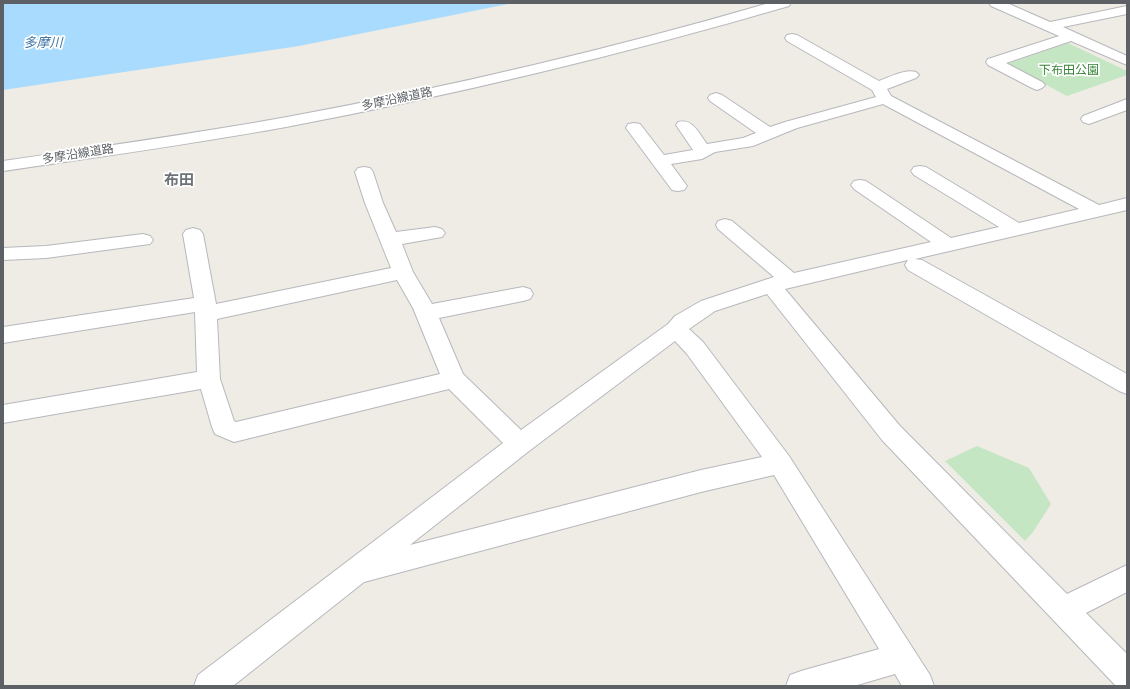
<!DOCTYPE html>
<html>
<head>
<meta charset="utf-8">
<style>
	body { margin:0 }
	#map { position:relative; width:1130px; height:689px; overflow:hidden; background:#efece5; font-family:"Public Sans",sans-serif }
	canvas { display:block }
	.frame { position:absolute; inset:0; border:4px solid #5d6165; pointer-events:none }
</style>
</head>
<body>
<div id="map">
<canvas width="1130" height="689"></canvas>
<div class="frame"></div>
</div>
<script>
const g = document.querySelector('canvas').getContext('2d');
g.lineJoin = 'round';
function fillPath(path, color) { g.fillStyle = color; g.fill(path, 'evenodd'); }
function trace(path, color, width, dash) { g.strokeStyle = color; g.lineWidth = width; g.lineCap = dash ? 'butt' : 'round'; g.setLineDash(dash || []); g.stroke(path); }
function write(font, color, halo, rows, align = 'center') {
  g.font = font + ' "Public Sans","Noto Sans JP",sans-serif'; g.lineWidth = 3.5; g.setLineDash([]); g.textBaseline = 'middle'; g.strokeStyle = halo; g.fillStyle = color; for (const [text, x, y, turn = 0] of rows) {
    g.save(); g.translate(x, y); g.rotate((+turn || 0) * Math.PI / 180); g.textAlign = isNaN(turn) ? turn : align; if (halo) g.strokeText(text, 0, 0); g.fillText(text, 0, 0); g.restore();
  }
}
fillPath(new Path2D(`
	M1068,43L1127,71V75L1067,96L1007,64Z
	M977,446L1029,468L1051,504L1033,532L1025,541L945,461Z`), '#c4e6c3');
fillPath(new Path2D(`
	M3,3H513L299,46L3,90Z`), '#a8dbfd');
const minor = new Path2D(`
	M769,3H791L789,6C624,54 455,95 286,127C192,144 98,157 3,171V161C98,147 193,134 287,117C449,87 611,49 769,3Z
	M989,3H1007L1050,22L1127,6V14L1063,27L1127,56V65L1071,41L1006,63L1042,82L1045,85L1042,88L1037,90L1032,88L988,65L986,62L988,59L1059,36L991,6Z
	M792,34L797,35L879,81C890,77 905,69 916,72L919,75L916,78L887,89L891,96L1099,205L1127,198V210L915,259L922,260L1127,374V394L1119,391L908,270L905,265L908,260L912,259L785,289L900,426L1067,594L1127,565V592L1086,613L1127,654V686H1116L882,440L767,294L715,311L689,329L703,342L789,456L930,675L934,686H902L895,674L854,686H786L790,675L801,671L879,649L774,475L701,492L364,582L233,686H194L198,675L503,443L449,389L234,442L215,434L212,427L201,389L3,423V405L197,372L195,312L3,343V327L194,298L183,234L186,230L193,228L200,230L203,234L216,304L391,268L365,203L355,172L358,168L364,167L370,168L373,172L383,203L396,232L435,227L442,229L445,233L442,237L402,244L413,272L432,304L523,287L530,289L533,294L530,299L523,301L439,318L463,374L521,430L668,324L675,316L701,301L774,277L718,229L716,225L718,221L725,219L732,221L794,273L931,242L854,189L851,185L854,181L860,180L866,181L951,238L999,227L914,175L911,171L914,167L920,166L926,167L1019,223L1079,209L883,104L797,128L753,146L715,152L702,159L671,164L687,186L684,190L678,191L672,190L626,128L628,124L634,123L640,124L664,155L693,150L676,125L678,122C693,118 699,134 707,144L743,138L756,133L710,101L708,98L710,95L716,93L722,95L770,127L785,122L876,97L872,90L787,41L785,38L787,35ZM397,280L413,308L440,374L236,422L234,421L220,379L217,319ZM675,341L687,354L762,457L701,470L410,545L529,451Z
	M1127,99V110L1089,124L1083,122L1081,119L1083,116Z
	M143,234L150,236L153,240L150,244L46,258L3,260V248L46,246Z`);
trace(minor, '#b6b8bc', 2);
fillPath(minor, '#fff');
write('12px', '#378238', '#fff', [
	["下布田公園",1069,70]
]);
write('12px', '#5d6165', '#fff', [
	["多摩沿線道路",397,99,-12],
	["多摩沿線道路",78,154,-9]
]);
write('italic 13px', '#4176a6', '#fff', [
	["多摩川",43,43]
]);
write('bold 15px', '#6e7377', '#fff', [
	["布田",179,180]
]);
</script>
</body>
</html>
